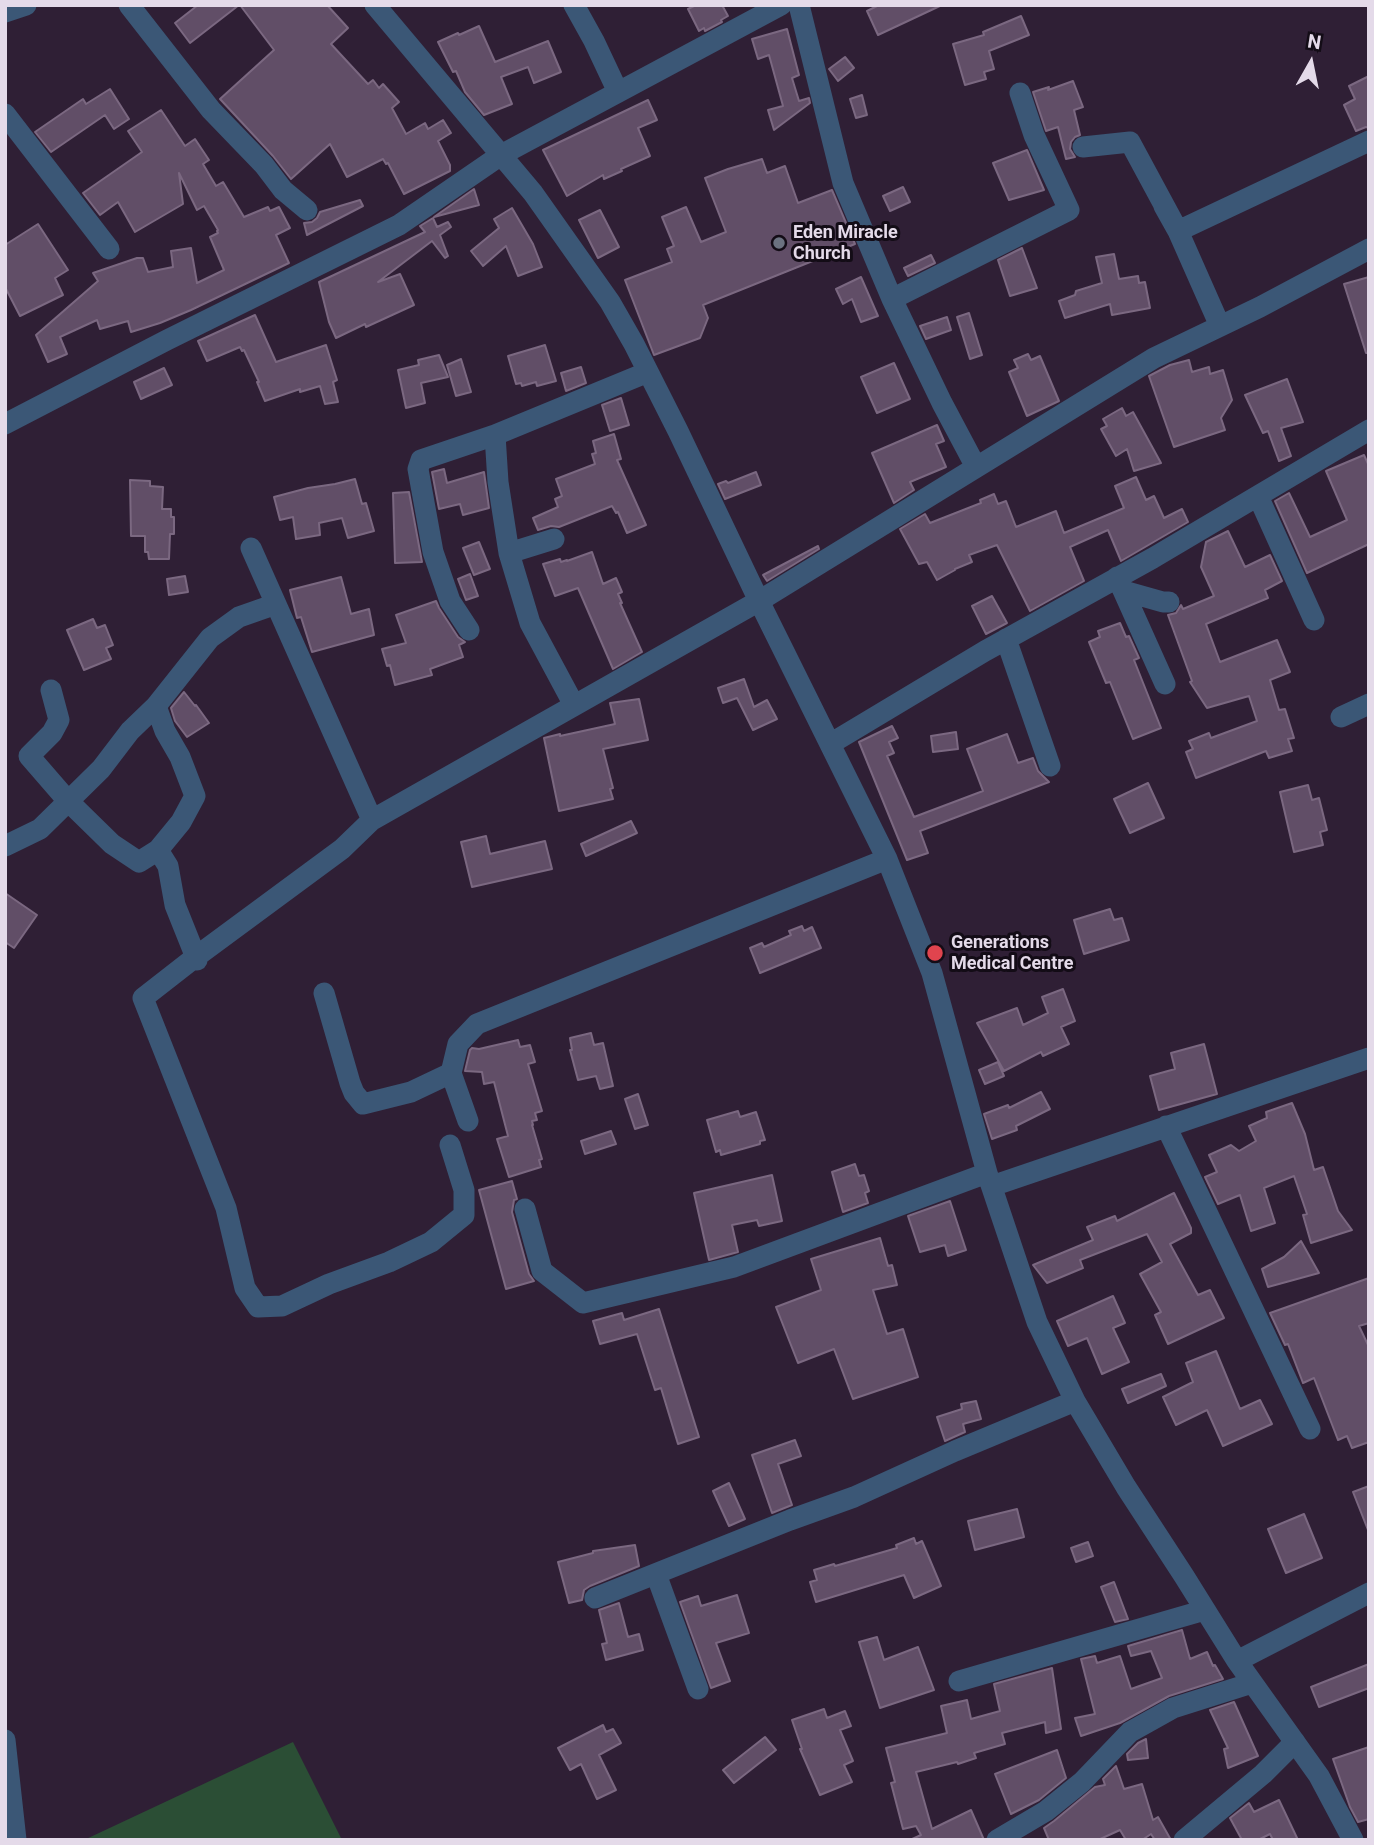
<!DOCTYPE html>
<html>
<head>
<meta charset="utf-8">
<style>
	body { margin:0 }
	#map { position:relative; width:1374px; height:1845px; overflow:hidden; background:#2f1f35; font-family:Roboto,sans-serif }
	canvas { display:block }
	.frame { position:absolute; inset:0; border:7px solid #e4dae9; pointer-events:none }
	.north { position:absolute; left:1276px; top:28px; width:70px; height:70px; -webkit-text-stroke:5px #130c16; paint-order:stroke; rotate:9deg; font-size:19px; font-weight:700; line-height:28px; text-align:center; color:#e4dae9 }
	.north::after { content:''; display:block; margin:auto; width:24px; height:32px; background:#e4dae9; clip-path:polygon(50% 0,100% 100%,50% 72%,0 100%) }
</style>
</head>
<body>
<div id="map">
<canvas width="1374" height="1845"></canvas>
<div class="frame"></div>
<div class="north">N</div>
</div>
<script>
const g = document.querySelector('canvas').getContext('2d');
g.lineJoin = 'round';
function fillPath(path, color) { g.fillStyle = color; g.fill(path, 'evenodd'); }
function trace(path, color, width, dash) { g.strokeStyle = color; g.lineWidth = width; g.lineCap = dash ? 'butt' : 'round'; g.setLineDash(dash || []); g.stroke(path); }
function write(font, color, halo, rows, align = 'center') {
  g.font = font + ' Roboto,sans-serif'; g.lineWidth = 6; g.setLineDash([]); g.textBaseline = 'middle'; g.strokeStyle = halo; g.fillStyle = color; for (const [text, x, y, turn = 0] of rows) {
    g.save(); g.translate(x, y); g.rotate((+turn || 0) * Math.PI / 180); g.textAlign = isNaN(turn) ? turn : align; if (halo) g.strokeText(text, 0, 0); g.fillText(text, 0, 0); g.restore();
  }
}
fillPath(new Path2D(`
	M293,1742L342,1840H84Z`), '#2b4e35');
const building = new Path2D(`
	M198,5H239L190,43L175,23Z
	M240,5H327L348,28L331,44L368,84L373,80L379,88L383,84L399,102L392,108L406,134L425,123L428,129L443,120L451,133L438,141L450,165V171L404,194L388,163L386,164L383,159L347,177L330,144L291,179L273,156L220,99L274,50Z
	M696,5H722L728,16L721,20L722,22L705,31L704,28L699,31L688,9Z
	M879,5H942L878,35L867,11Z
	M1021,16L1029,35L989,51L994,69L984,72L986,79L965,85L953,44L984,35L983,32Z
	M479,26L495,62L548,41L561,72L534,83L528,67L501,77L512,104L484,115L465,92L456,71L453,72L438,42L458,33L459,35Z
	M787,29L799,75L792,78L799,101L809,98L810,103L774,130L768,110L783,106L769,55L758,59L752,39Z
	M845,57L854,68L838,81L829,69Z
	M1369,76V128L1366,127L1356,131L1344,105L1355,99L1349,86Z
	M1073,81L1083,107L1074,110L1080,135L1075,137L1071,142L1070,149L1075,157L1066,159L1058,127L1046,131L1033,92L1049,87L1048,90Z
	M110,89L129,119L114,129L105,115L51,152L35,132L83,99L86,104Z
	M862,95L867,115L856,118L850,99Z
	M648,100L657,120L638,128L650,156L621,169L622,171L604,179L603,175L567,196L543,150Z
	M161,110L185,146L195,139L209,160L203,164L216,186L223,182L244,217L268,207L270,211L279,207L290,228L276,235L289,263L191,310L160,323L131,332L128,321L100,329L97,320L60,337L67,354L48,362L36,335L98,281L93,273L137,258H143L148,272L173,267L171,251L191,248L197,283L224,270L210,237L218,233L217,231L218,230L204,206L197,210L179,173L183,204L135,232L118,202L100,215L83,193L142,152L128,131Z
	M1027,150L1044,190L1009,200L993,163Z
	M762,159L767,173L785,166L798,203L832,190L855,244L703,305L708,318L700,338L654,355L625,280L672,262L667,249L674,246L662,217L686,207L701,242L726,232L705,178L728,169Z
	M903,187L910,202L890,211L883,196Z
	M474,189L479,205L434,217Z
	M360,200L363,206L307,235L304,223L312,222L317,218L320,212Z
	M512,208L533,244L542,267L518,276L506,246L483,266L471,251L499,228L494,219Z
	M600,210L619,247L598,258L579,220Z
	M433,218L437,227L448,222L451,227L440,235L448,256L445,258L432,241L378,282L400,274L414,305L366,327L365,324L336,338L329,322L319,282L425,232L420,226Z
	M38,224L68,270L55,278L63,295L20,316L5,287V245Z
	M1022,248L1037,288L1010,296L998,260Z
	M1114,254L1119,279L1138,276L1139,283L1145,282L1150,308L1112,315L1110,304L1065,318L1059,301L1075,295L1076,291L1102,283L1096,257Z
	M931,255L935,263L908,276L904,268Z
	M861,277L878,316L861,322L852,299L843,304L836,289Z
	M1369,277V353H1366L1344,284Z
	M969,313L982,355L970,359L957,317Z
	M255,315L276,362L326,345L337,380L333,382L338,402L325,404L320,386L300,392V389L265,401L257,382H259L244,350L242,351L240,347L207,361L198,341Z
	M947,317L951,330L926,339L920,326Z
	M545,345L556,381L537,386L536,382L522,386L521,383L516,384L508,356Z
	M1028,354L1031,360L1040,356L1059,401L1027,416L1009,372L1018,368L1014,360Z
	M439,355L448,377L421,383L425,403L406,408L398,370L419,365L418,360Z
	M461,359L471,392L456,396L447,365Z
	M1189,360L1192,372L1209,367L1210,374L1223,370L1232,400L1221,418L1225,430L1174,447L1149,376L1170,365Z
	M894,363L910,399L877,413L861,377Z
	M581,367L586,383L566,391L561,373Z
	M164,368L172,385L141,399L134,382Z
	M1287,379L1303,422L1281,428L1291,456L1279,461L1268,431L1263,433L1245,395Z
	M621,398L629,425L610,431L602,405Z
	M1122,408L1126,416L1133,412L1161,463L1134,471L1127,449L1116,456L1101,429L1107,426L1103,419Z
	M937,425L944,441L936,444L946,467L910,482L914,490L894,503L872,453Z
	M614,434L621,459L617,460L646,525L627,533L618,512L616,513L612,506L559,527L551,526L538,530L533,518L558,507L555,499L562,496L556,479L595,464L592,454L596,453L593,441Z
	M1364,455L1369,466V544L1307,573L1275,501L1289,493L1310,537L1347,520L1326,471Z
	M444,469L447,483L484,472L489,508L463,515L460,504L439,509L432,472Z
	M756,472L761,485L725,499L718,484L726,481L728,483Z
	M1136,477L1146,500L1154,496L1164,518L1182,509L1188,522L1121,561L1108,530L1070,547L1084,581L1030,611L997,545L969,555L972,562L955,569V570L937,580L927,562L919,564L900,529L925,514L930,523L981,503L980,500L994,494L998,504L1006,501L1016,527L1056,511L1064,533L1124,508L1115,486Z
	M355,479L362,504L366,503L374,531L348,538L342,518L319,523L320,535L296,539L293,517L280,520L274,497L308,488L335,484Z
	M130,480L150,481V486L163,487L162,509H171V517H174V534H170L169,559H149L148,552H145V536H131Z
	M409,492L422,562L395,563L393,493Z
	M1228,531L1245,567L1270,555L1282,581L1265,590L1268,598L1206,624L1220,662L1277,640L1290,672L1270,680L1279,710L1285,709L1294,738L1288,739L1292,751L1269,758L1266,751L1196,778L1186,752L1193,749L1189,741L1209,733L1211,738L1257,721L1249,696L1207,708L1190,682L1192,681L1168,615L1176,613L1181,605L1183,609L1214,596L1201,567L1206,542Z
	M479,542L490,569L474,575L463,548Z
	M818,546L819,549L767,581L763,575Z
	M592,552L603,584L616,578L622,592L618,594L622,603H620L642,652L613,669L578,588L555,596L543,564L560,559L561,562L567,560V561Z
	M470,574L478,596L466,600L458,579Z
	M185,576L188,592L169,595L167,579Z
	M341,577L351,614L369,609L374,635L312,652L301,617L297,618L290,590Z
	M992,596L1007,623L986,634L972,606Z
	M436,601L439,608L458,637L465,642L459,645L463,657L430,669L432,675L395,685L390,665L387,666L382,649L406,643L396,615Z
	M93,619L97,628L105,625L113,645L106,648L111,659L84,670L67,630Z
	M1120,623L1126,637L1129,636L1139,658L1134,660L1161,728L1133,739L1110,682L1106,683L1089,642L1100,637L1098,631Z
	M744,679L754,707L767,700L777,719L753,730L737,698L723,703L718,688Z
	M184,692L195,706L196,705L209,723L187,737L175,721L171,708Z
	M639,699L648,740L603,749L613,788L610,789L613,799L559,811L544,738L560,734V736L615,724L610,703Z
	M892,726L898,738L889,742L894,753L887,756L914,817L983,791L967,749L1007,734L1018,763L1033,758L1038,771L1049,782L920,831L928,853L907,860L859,742Z
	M956,732L958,749L933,752L931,736Z
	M1148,783L1164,818L1130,833L1114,799Z
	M1308,785L1312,800L1319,798L1327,830L1320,832L1323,845L1294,852L1280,792Z
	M631,821L637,833L586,856L581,844Z
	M486,836L490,854L545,841L552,869L472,887L461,842Z
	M5,893L37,915L14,948L5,942Z
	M1110,909L1114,920L1122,918L1129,940L1084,954L1074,920Z
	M802,926L804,931L812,927L821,948L760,973L750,948L762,943L764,947L791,935L789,931Z
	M1063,989L1075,1021L1061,1027L1069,1044L1043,1056L1041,1052L1004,1071L977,1023L1017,1008L1023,1025L1048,1013L1042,997Z
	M591,1033L594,1045L603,1043L613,1086L600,1089L596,1076L578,1080L570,1050H572L570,1038Z
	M518,1040L520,1047L530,1045L535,1062L528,1064L542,1111L535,1113L537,1120L532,1121L533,1125H532L542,1159L539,1160L541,1167L509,1177L497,1139L508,1136L494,1082L484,1084L482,1072L465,1071L470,1050L472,1048L479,1049Z
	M1204,1044L1217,1094L1159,1110L1150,1076L1175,1069L1171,1053Z
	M998,1062L1004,1076L985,1084L979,1070Z
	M1041,1092L1050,1109L1016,1126L1017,1130L992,1139L984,1114L1008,1105L1009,1108Z
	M638,1094L648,1125L635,1129L625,1099Z
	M1292,1103L1305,1134L1314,1170L1323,1167L1338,1211L1352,1230L1311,1243L1303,1215L1307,1214L1294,1176L1264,1188L1275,1223L1251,1231L1240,1195L1218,1204L1205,1177L1217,1172L1209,1155L1231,1145L1239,1151L1256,1141L1249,1126L1267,1118L1266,1112Z
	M738,1111L740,1117L756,1112L765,1140L760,1141V1144L721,1155L720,1150L716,1152L707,1120Z
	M611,1131L616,1144L585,1154L581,1141Z
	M855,1164L859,1176L864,1175L869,1191L865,1193L868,1203L843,1212L832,1172Z
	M772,1175L782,1221L759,1226L757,1220L732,1225L738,1252L709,1260L694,1193Z
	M512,1181L517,1199L514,1200L512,1212L529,1274L534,1281L506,1289L479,1190Z
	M1174,1193L1191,1228V1233L1170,1244L1198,1295L1210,1290L1224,1318L1168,1344L1155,1315L1161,1312L1140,1274L1162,1262L1147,1234L1080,1260L1083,1268L1047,1283L1033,1265L1093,1240L1087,1227L1115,1216L1117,1221Z
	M950,1201L966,1250L948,1256L945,1245L920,1252L908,1216Z
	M880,1238L888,1266L892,1265L897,1285L873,1290L887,1334L903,1329L918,1377L853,1399L834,1349L798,1363L776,1307L821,1290L811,1259Z
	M1301,1241L1319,1273L1268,1287L1262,1269L1284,1257Z
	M1369,1278V1323L1359,1326L1369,1347V1442L1352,1448L1347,1436L1338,1440L1314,1378L1303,1383L1288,1344L1285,1345L1270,1313Z
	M1113,1296L1125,1323L1113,1328L1129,1362L1102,1374L1087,1338L1068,1346L1057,1321Z
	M659,1309L699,1437L678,1444L661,1388L655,1390L637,1334L600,1344L593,1321L622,1313L624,1320Z
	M1216,1351L1240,1409L1260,1400L1272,1424L1223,1446L1207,1410L1176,1425L1163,1397L1193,1382L1186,1363Z
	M1161,1374L1166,1386L1128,1403L1122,1389Z
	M976,1401L981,1419L963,1424L965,1432L945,1441L937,1417L962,1409L961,1404Z
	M795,1440L801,1456L778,1464L792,1505L772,1513L752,1455Z
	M729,1483L745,1519L729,1526L713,1491Z
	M1369,1486V1529L1368,1530L1353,1492Z
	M1017,1509L1024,1537L975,1550L968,1521Z
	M1304,1514L1322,1558L1286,1573L1268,1529Z
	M914,1538L916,1544L922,1541L941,1586L914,1598L904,1575L816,1602L810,1582L817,1580L814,1570L834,1564L835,1566L897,1548L896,1545Z
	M1088,1542L1093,1556L1076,1562L1071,1548Z
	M635,1545L639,1566L590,1586L584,1590L582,1600L569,1603L558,1562L593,1553V1551Z
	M1114,1582L1128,1619L1115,1622L1101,1587Z
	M737,1595L749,1633L716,1643L730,1681L711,1688L680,1602L698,1596L701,1606Z
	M619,1603L628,1637L639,1634L643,1650L606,1660L602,1644L607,1643L599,1610Z
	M1182,1630L1190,1659L1207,1652L1213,1666L1215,1665L1223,1679L1169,1696L1120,1723L1081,1736L1075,1718L1095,1714L1081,1659L1095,1656L1097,1663L1120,1656L1131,1689L1162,1678L1151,1651L1131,1656L1128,1646Z
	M877,1637L884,1660L918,1647L934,1690L880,1708L859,1642Z
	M1369,1664V1688L1319,1707L1311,1687Z
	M1052,1668L1061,1729L1046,1733L1045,1722L1002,1733L1005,1744L974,1753L976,1758L958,1764L957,1762L916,1772L932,1829L971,1810L984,1840H910L921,1835L916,1826L903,1829L891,1783L895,1782L886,1748L947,1733L941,1706L967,1700L971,1719L1000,1711L994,1684Z
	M1234,1702L1258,1756L1228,1768L1224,1749L1228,1748L1210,1710Z
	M824,1709L827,1718L845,1711L851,1726L840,1730L853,1761L844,1765L852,1782L820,1795L800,1749H802L792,1720Z
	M603,1725L606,1732L613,1729L621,1743L599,1755L616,1790L597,1799L581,1764L570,1770L558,1748Z
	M765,1737L776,1750L734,1783L723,1770Z
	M1146,1739L1148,1758L1128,1760L1127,1754L1138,1743Z
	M1369,1747V1819L1358,1822L1350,1807L1333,1759Z
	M1057,1750L1066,1778L1039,1800L1011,1814L995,1774Z
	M1116,1766L1124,1789L1142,1784L1153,1820L1158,1817L1171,1840H1155L1151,1834L1142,1840H1126L1120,1830L1098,1840H1049L1044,1828L1054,1821L1095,1787L1105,1785L1103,1779Z
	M1279,1800L1298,1840H1273L1270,1834L1258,1840H1242L1230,1818L1249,1803L1254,1812Z`);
fillPath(building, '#614e67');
trace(building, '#7b6881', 2);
trace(new Path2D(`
	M129,5L211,110L264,165L283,190L307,210
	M375,5L533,193L610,302L634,344L678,431L759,601L887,859L932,973L987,1173L1037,1322L1075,1401L1126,1487L1184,1576L1237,1661L1319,1776L1353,1840
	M574,5L594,41L618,92
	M799,5L843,183L892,299L942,403L976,467
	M5,12L26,5
	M5,114L109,249
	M1083,147L1130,142L1178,231L1164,206
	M892,299L1069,210L1034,135L1020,93
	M1220,326L1178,231L1369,141
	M5,424L167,340L399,225L501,155L781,5
	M495,435L498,482L509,553L530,623L574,705
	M1258,496L1314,620
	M251,548L372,820
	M509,553L554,539
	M1117,577L1165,684
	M1124,591L1163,602H1169
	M469,630L450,601L433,552L418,469L421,460L495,435L648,372
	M1006,639L1050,766
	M51,690L59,720L52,733L29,756L68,801L112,844L139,862L158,850
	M156,706L165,731L180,757L195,796L181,822L158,850L168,866L175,905L197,960
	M1341,717L1369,704
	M830,744L985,651L1153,558L1369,430
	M5,846L40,829L101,769L130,731L156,706L210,638L239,617L276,604
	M324,993L350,1083L354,1093L363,1104L411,1092L451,1073
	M468,1121L451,1073L458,1044L477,1024L887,859
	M1166,1126L1310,1429
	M450,1145L464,1190V1215L431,1242L389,1262L329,1284L282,1306L258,1307L245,1288L226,1208L143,998L193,959L342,849L372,820L759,601L1154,358L1260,307L1369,249
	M992,1186L1369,1058
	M525,1209L542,1271L583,1303L734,1267L987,1173
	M656,1574L698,1689
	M595,1598L790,1520L854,1497L955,1451L1075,1401
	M1237,1661L1369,1593
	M959,1681L1205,1610
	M5,1740L16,1840
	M997,1840L1046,1811L1082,1782L1130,1732L1173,1708L1252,1683
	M1184,1840L1263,1774L1295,1742`), '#3b5776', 21);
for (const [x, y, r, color] of [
	[779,243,7,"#6b7280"],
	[935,953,9,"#e0444e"]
]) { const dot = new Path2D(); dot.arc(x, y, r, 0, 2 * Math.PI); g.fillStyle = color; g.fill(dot); trace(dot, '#130c16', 2.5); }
write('bold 18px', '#e4dae9', '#130c16', [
	["Eden Miracle",793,233],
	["Church",793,254],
	["Generations",951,943],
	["Medical Centre",951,964]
], 'left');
</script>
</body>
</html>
